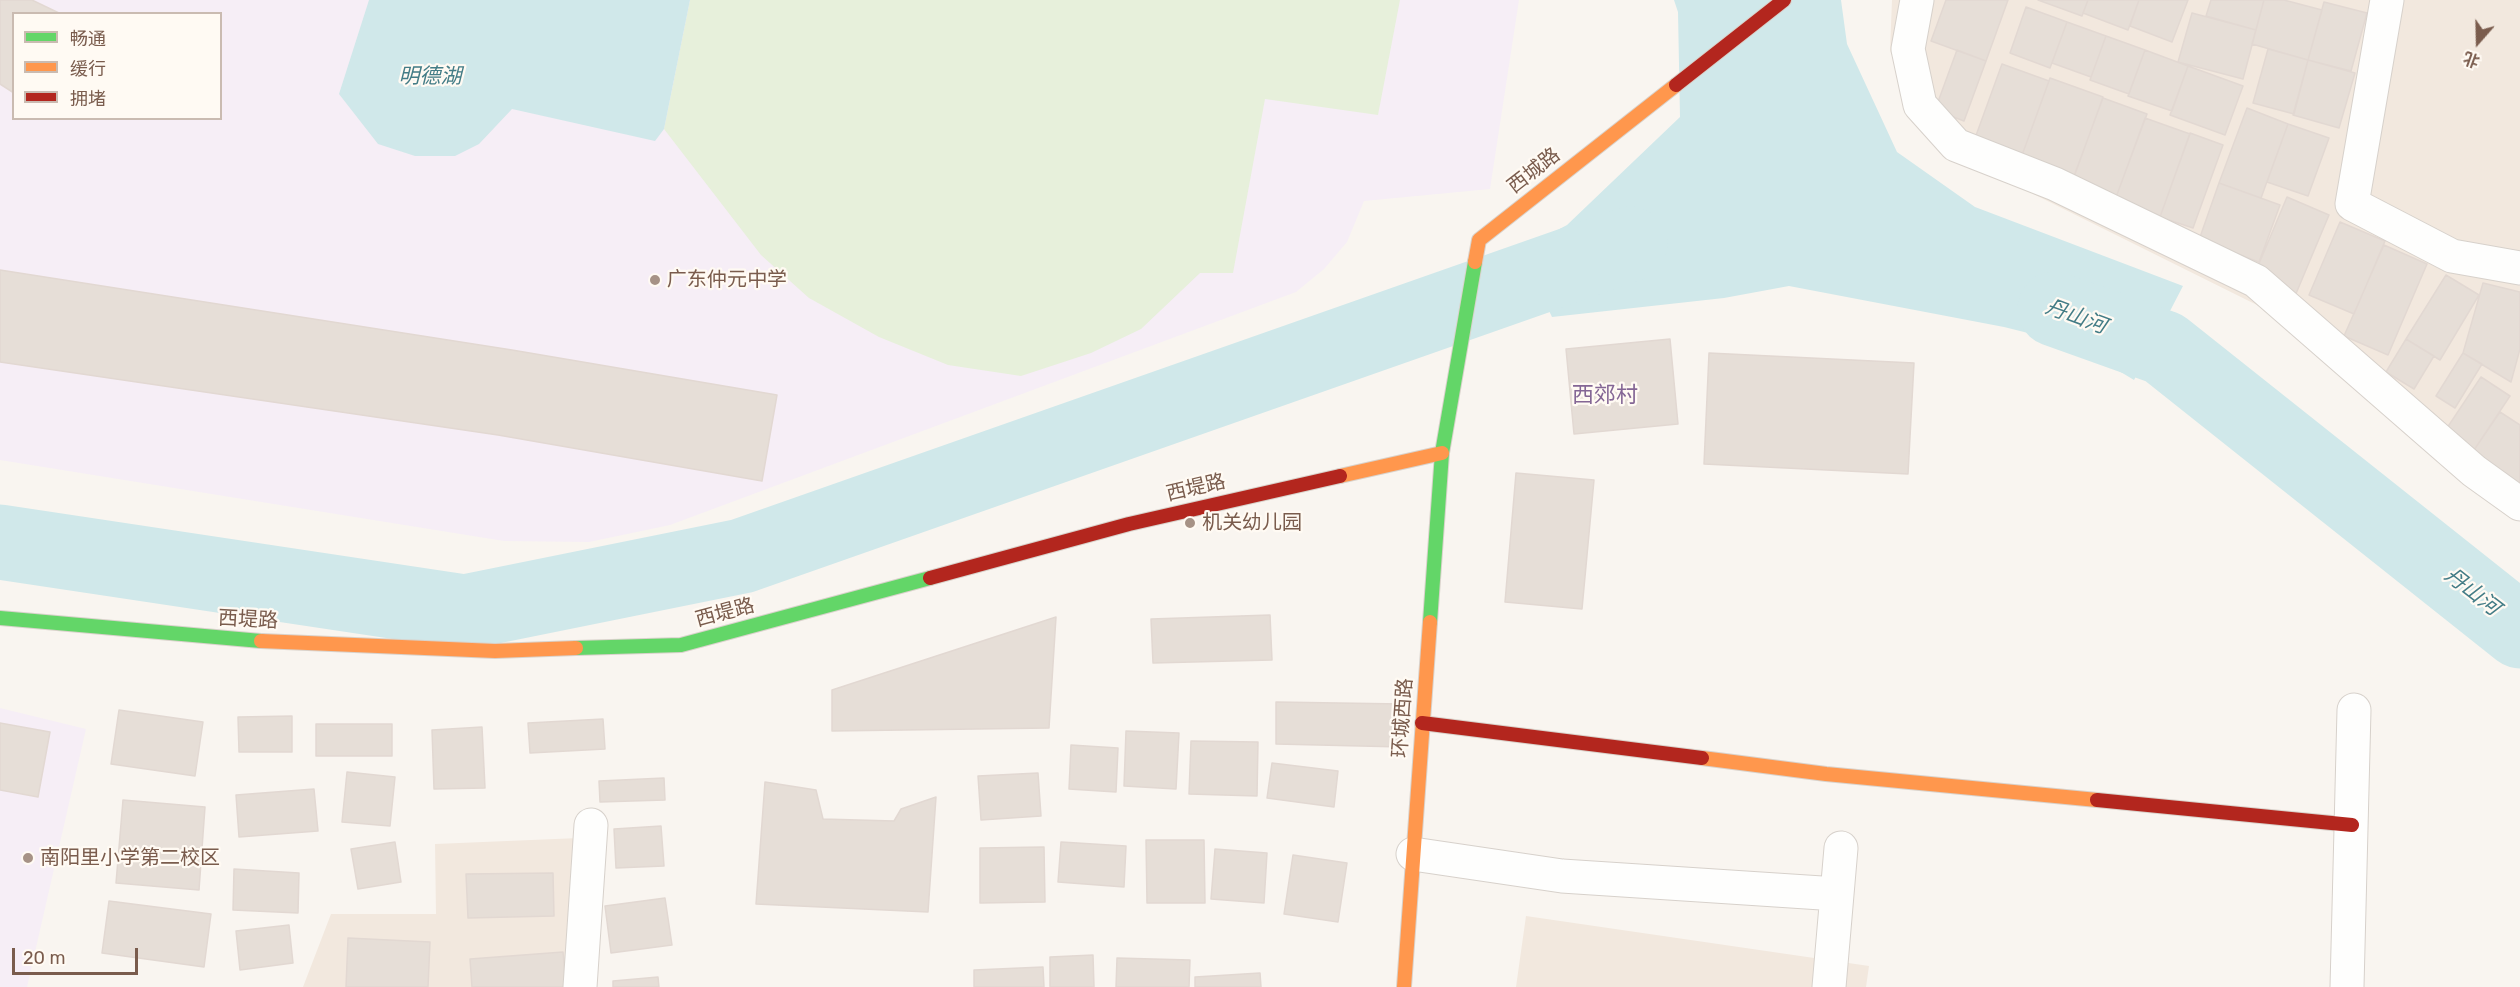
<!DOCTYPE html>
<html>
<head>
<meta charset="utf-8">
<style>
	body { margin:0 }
	#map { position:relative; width:2520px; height:987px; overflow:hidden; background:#f9f5f0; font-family:Rubik,"Noto Sans SC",sans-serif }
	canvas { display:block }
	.legend { position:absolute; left:12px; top:12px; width:210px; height:108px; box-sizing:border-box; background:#fffaf3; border:2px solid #cabbb1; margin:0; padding:8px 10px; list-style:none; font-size:18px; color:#7a5c4d }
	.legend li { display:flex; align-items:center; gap:12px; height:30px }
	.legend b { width:30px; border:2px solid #cabbb1 }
	.north { position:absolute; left:2448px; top:12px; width:60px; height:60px; -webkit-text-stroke:4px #fffaf3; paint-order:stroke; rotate:200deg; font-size:16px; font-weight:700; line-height:24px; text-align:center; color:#7a5c4d }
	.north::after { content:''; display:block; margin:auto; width:21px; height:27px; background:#7a5c4d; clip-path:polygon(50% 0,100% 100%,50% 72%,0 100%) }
	.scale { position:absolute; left:12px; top:948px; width:126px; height:27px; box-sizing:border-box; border:3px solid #7a5c4d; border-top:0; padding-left:8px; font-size:18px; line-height:21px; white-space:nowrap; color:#7a5c4d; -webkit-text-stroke:4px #fffaf3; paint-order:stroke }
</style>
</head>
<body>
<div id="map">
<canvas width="2520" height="987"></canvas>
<ul class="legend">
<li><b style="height:8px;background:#63d668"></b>畅通</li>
<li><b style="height:8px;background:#ff974d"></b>缓行</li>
<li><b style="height:8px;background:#b3261e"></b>拥堵</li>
</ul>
<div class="north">北</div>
<div class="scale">20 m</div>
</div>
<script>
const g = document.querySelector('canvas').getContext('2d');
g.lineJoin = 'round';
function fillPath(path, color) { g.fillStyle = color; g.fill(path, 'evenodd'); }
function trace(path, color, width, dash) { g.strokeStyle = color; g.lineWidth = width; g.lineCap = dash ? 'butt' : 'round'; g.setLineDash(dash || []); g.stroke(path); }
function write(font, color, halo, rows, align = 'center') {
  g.font = font + ' Rubik,"Noto Sans SC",sans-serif'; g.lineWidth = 4.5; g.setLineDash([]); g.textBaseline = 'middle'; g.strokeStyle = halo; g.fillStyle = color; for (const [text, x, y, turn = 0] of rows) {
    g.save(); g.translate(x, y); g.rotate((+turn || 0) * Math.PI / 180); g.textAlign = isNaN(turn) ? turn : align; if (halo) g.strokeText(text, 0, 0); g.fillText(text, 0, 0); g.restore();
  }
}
fillPath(new Path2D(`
	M1892,0H2520V512L2263,308L1965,160L1924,131L1890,51Z
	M579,838L572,987H303L331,914H436L435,844Z
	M1526,916L1869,966L1866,987H1516Z`), '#f2e8de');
fillPath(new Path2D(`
	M0,0H1519L1490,189L1364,201L1347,242L1324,269L1296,292L670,525L589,542L504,541L0,460ZM14,14H220V118H14Z
	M0,708L86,729L27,987H0Z`), '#f6eef6');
fillPath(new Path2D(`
	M690,0H1400L1378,115L1265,99L1233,273H1200L1141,329L1091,353L1021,376L948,365L879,337L809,298L761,255L664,129Z`), '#e7f0db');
fillPath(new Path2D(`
	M369,0H690L664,129L655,141L512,109L479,144L455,156H415L378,144L339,94Z
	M1674,0H1841L1847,44L1897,152L1975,207L2183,286L2134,380L2076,345L2004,327L1789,286L1724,298L1552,317L1520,250L1567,225L1680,117L1678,12Z`), '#d0e8ea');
trace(new Path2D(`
	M2055,309L2164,348L2520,631
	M0,542L465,612L742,556L1630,244`), '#d0e8ea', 75);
const building = new Path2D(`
	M0,0H32L61,14H14V93L0,84Z
	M1946,0H2008L1986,61L1931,41Z
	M2038,0H2088L2082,16Z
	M2088,0H2139L2128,30L2083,13Z
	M2139,0H2188L2172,42L2130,26Z
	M2211,0H2264L2256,30L2206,16Z
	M2264,0H2284L2322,10L2308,60L2252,44Z
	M2324,2L2367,13L2351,71L2308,60Z
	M2026,7L2067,22L2050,68L2010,53Z
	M2192,13L2256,30L2243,79L2178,62Z
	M2067,22L2106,36L2091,77L2052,63Z
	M2106,36L2145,50L2129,94L2090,80Z
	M2268,49L2308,60L2294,114L2253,103Z
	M1957,50L1986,61L1964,121L1935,110Z
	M2145,50L2188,66L2172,111L2128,96Z
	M2308,60L2355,73L2339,128L2293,115Z
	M2002,64L2049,81L2021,158L1974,141Z
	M2188,66L2243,86L2225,135L2170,115Z
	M2050,78L2103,97L2074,177L2021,158Z
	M2103,98L2147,114L2115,200L2071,184Z
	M2247,108L2288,124L2261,198L2219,183Z
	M2145,118L2190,134L2160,217L2115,200Z
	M2288,124L2329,138L2308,196L2267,182Z
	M2190,133L2223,145L2193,228L2160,217Z
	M2219,183L2280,205L2259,262L2199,240Z
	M2287,197L2329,215L2295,296L2253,278Z
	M2340,222L2385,241L2354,314L2309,295Z
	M2384,245L2427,264L2388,355L2344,336Z
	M0,270L512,350L777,395L762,481L498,435L0,362Z
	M2446,275L2479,295L2440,360L2406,339Z
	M2483,283L2520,292V349L2511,382L2463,353Z
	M1670,339L1678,424L1574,434L1566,349Z
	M2406,339L2434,356L2414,389L2386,372Z
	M1709,353L1914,363L1908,474L1704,464Z
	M2463,353L2482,364L2455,408L2436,396Z
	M2481,377L2510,396L2472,453L2443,434Z
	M2500,412L2520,425V486L2472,453Z
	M1516,473L1594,480L1582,609L1505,602Z
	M1270,615L1272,660L1153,663L1151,619Z
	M1056,617L1049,728L832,731V690Z
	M1276,702L1402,704V747L1276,744Z
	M119,710L203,722L195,776L111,764Z
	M292,716V752H239L238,717Z
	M603,719L605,749L530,753L528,723Z
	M0,723L50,732L38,797L0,790Z
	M316,724H392V756H316Z
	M482,727L485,788L434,789L432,730Z
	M1126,731L1179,733L1176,789L1124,786Z
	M1191,741L1258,742L1257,796L1189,794Z
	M1071,745L1118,748L1116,792L1069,789Z
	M1272,763L1338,771L1334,807L1267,798Z
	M347,772L395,777L390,826L342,822Z
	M1038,773L1041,816L981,820L978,776Z
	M664,778L665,800L600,802L599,781Z
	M765,782L816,790L823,819L894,821L901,809L936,797L928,912L756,904Z
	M314,789L318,831L239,837L236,795Z
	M123,800L205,807L199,890L116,883Z
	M661,826L664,866L616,868L614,829Z
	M1146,840H1204L1205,903H1147Z
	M395,842L401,882L358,889L351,849Z
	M1061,842L1126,846L1124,887L1058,882Z
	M1044,847L1045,902L980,903V848Z
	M1215,849L1267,853L1264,903L1211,899Z
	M1293,855L1347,863L1338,922L1284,914Z
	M234,869L299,873L298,913L233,910Z
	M553,873L554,916L468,918L466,874Z
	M665,898L672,945L611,953L605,906Z
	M109,901L211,914L204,967L102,953Z
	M289,925L293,963L240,970L236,931Z
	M348,938L430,942L428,987H346Z
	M563,952L566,987H472L470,959Z
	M1093,955L1094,987H1050V957Z
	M1117,958L1190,960L1189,987H1116Z
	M1043,967L1044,987H974V970Z
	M1260,973L1261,987H1195V977Z
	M658,977L659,987H613V981Z`);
fillPath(building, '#e6ded7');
trace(building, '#e2d8d2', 1.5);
const street = new Path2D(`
	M1917,0L1908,49L1920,105L1956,145L2055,184L2256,281L2474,471L2520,504
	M2387,0L2352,204L2452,256L2520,268
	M1413,854L1562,876L1837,894
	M580,987L591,825
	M1829,987L1841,848
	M2347,987L2354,710`);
const fast = new Path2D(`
	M0,618L261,641
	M1430,622L1442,453L1475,262
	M576,648L681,645L930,578`);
const slow = new Path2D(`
	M1475,262L1479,240L1676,85
	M1340,476L1442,453
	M261,641L495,651L576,648
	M1702,758L1826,774L2097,800
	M1404,987L1430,622`);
const jam = new Path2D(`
	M1676,85L1784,0
	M930,578L1129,524L1340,476
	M1422,723L1702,758
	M2097,800L2352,825`);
trace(street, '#d7d1cb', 35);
trace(fast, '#d9d2cb', 16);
trace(slow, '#d9d2cb', 16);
trace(jam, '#d9d2cb', 16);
trace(street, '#fefefd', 33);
trace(fast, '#63d668', 14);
trace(slow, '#ff974d', 14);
trace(jam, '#b3261e', 14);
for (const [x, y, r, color] of [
	[655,280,6,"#a69286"],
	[1190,523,6,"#a69286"],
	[28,858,6,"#a69286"]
]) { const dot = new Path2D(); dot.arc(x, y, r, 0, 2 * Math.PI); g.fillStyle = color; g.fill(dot); trace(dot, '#fffaf3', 2); }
write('20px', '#7a5c4d', '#fffaf3', [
	["西城路",1534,171,-38],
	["西堤路",1196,488,-13],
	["西堤路",725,613,-15],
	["西堤路",248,620,3],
	["环城西路",1403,718,-86]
]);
write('20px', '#7a5c4d', '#fffaf3', [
	["广东仲元中学",667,280],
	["机关幼儿园",1202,523],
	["南阳里小学第二校区",40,858]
], 'left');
write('italic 21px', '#437c86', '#fffaf3', [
	["明德湖",430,77],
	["丹山河",2076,317,20],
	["丹山河",2472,592,38]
]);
write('22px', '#846695', '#fffaf3', [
	["西郊村",1605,396]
]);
</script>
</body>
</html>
